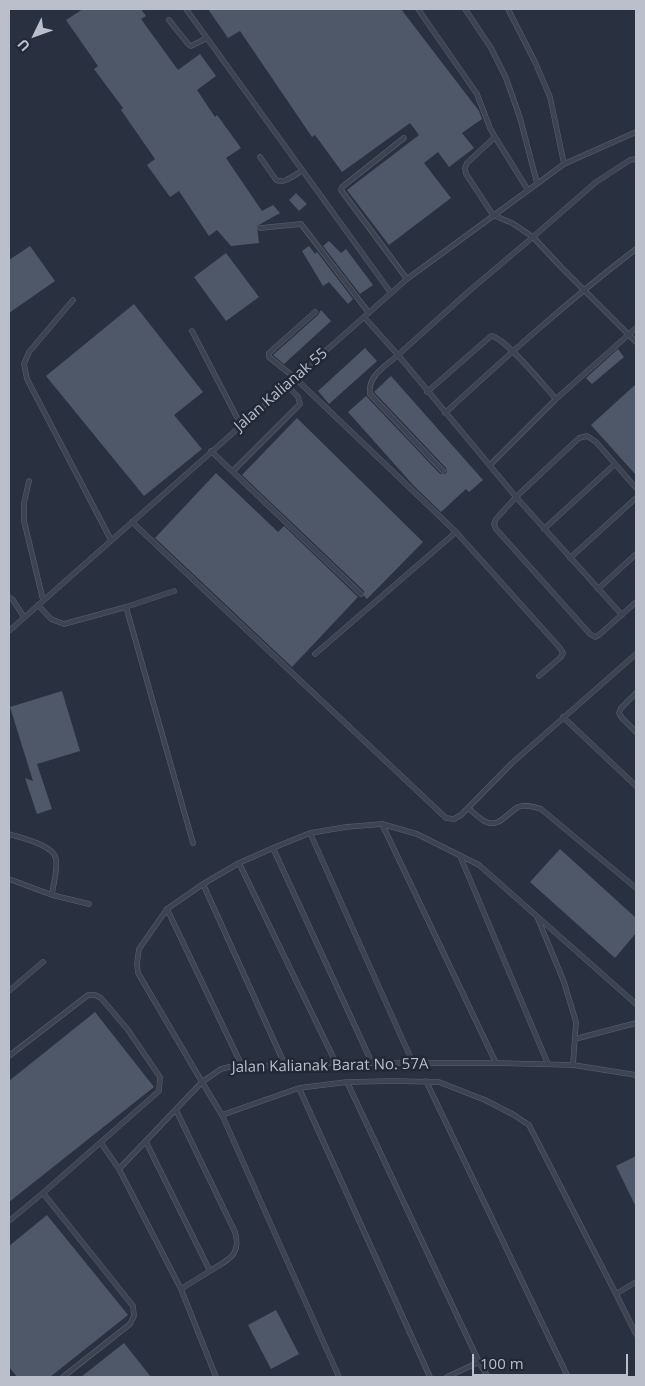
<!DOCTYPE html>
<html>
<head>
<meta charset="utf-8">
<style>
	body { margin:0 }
	#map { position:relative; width:645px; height:1386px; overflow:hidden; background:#293141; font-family:"Open Sans",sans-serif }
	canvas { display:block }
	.frame { position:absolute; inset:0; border:10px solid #babfcb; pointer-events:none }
	.north { position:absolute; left:10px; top:10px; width:50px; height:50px; -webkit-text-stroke:4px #212836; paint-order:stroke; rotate:228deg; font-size:14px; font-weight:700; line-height:20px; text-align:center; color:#babfcb }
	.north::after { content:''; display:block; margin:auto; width:18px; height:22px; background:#babfcb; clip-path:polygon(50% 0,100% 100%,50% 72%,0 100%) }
	.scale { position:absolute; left:472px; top:1354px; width:156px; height:22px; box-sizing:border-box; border:2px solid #babfcb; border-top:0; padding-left:6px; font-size:15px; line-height:18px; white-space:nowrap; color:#babfcb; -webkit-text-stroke:4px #212836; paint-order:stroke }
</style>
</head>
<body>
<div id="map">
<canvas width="645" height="1386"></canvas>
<div class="frame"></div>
<div class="north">U</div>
<div class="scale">100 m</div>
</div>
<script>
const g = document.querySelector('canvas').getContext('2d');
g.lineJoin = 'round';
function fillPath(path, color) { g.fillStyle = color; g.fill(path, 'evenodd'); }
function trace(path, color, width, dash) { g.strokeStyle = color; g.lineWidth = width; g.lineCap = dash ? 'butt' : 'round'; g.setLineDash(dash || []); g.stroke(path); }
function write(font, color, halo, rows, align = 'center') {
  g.font = font + ' "Open Sans",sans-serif'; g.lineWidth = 5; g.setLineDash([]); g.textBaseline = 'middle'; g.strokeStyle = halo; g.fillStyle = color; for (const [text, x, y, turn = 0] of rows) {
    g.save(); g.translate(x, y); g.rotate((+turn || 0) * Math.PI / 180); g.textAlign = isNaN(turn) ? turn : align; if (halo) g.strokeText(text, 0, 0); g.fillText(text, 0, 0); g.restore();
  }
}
fillPath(new Path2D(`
	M83,9H141L146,16L141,19L178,70L200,54L216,76L197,90L215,117L217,115L241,148L226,158L262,211L273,205L280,213L257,226L259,243L231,246L217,230L209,236L179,191L170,197L147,165L155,159L121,110L123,108L94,69L98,66L66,20Z
	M208,9H401L479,111L482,119L462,133L474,148L449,167L438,152L424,163L451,198L389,245L347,190L419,135L410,123L342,172L315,135L312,137L240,31L228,38Z
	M296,193L307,204L299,211L289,200Z
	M329,241L341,253L346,249L373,285L360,294L323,246Z
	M30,246L55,281L9,313V260Z
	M309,246L315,254L317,252L353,299L348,304L329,282L323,286L302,251Z
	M226,253L259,297L226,321L194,277Z
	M134,304L203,392L174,415L202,449L144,496L46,376Z
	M321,310L331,321L284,364L273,355L318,315Z
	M365,348L377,361L329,404L318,391Z
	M618,349L624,357L592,384L586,378Z
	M391,376L483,480L469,492L466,489L441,512L414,486L348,412L366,396L440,474H445L447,472L446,468L374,392Z
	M636,384V475L591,425Z
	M297,418L423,542L367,599L364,596V591L242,475Z
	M216,473L278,532L284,526L358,597L292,667L155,538Z
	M62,691L80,751L37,764L52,809L37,814L25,778L33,781L10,707Z
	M560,849L636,918V933L615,958L530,882Z
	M95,1012L154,1087L9,1202V1081Z
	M636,1156V1207L616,1166Z
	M47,1215L128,1315L50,1377H17L9,1367V1246Z
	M276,1310L299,1354L271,1369L248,1325Z
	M124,1343L151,1377H81Z`), '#4f5869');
const service = new Path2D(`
	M186,9L391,293
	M418,9L477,94L490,128L495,137L467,163L465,168L466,174L493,215L512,223L533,237L596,182L630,160L636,159
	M465,9L491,48L506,78L520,118L537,183
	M508,9L535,62L550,97L564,164
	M169,20L188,44L191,46L207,38
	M495,137L528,190
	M404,138L342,187L341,190L407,279
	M260,157L276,180C285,184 294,175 302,171
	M260,228L301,224L369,313
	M73,300L29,352L24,364L27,379L111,540
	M315,312L269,353V357L295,378L456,532L560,648L563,653L561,657L539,676
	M364,317L398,355C386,366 367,376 370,394L443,471
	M192,331L241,425
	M427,392L491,336C505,337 545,387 556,399
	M445,413C507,356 569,300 636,249
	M211,451L361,594
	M490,465L556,399L636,328
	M233,471L300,404L298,397L287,385
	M29,481L24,503V521L43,600
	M636,488L596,442L587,436L579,438L516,497L496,519L494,524L496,529L590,634L595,637L599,635L636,602
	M132,522L446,818L454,819L461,815L512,763L636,654
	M544,529L615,464
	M570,558L636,498
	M598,589L636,554
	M9,597L13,600L24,617
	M38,605L51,619L64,624L126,607L193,843
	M126,607L174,591
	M622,615L516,497L398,355L469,291L533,237L561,267L636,342
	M9,631L407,279L564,164L636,132
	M315,654L456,532
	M636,693L621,708L619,713L622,718L636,732
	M563,717L636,786
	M468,808C473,812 478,817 484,821C499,829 506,814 518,807C524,804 534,807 541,809L636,888
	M382,824L496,1063
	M310,833L413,1063
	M9,834C21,838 54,845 56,859C58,870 53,884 52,895
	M273,848L372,1063
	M460,856L548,1064
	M239,863L336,1063
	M9,879L52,895L89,904
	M203,884L285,1065
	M167,909L242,1066
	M538,919L564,982L576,1022L573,1065
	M9,991L43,962
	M575,1039L636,1023
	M9,1056L88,995H95L101,998L128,1030L160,1077L159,1091L43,1193L9,1221
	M426,1081L568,1377
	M347,1082L479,1362L488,1377
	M299,1088L430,1377
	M176,1110L235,1232C242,1256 227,1260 210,1271
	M222,1115L299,1088L347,1082L393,1081L439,1082L485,1100L514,1115L529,1125L616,1294L636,1282
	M146,1142L210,1271L181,1289
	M101,1143L119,1169L181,1289L216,1377
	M119,1169L202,1082L138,973L137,963L139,949L167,909L203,884L239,863L273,848L310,833L346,827L382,824L417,834L479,865L636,1004
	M43,1193L133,1306L134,1316L130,1324L63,1377
	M616,1294L636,1334
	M339,1377L222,1115L202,1082L221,1069L229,1067L336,1063H496L573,1065L636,1075
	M447,1377L479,1362`);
trace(service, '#5b616e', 5.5);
trace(service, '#3d4351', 4.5);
write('15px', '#babfcb', '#212836', [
	["Jalan Kalianak 55",281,390,-41],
	["Jalan Kalianak Barat No. 57A",330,1066,-1]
]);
</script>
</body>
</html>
